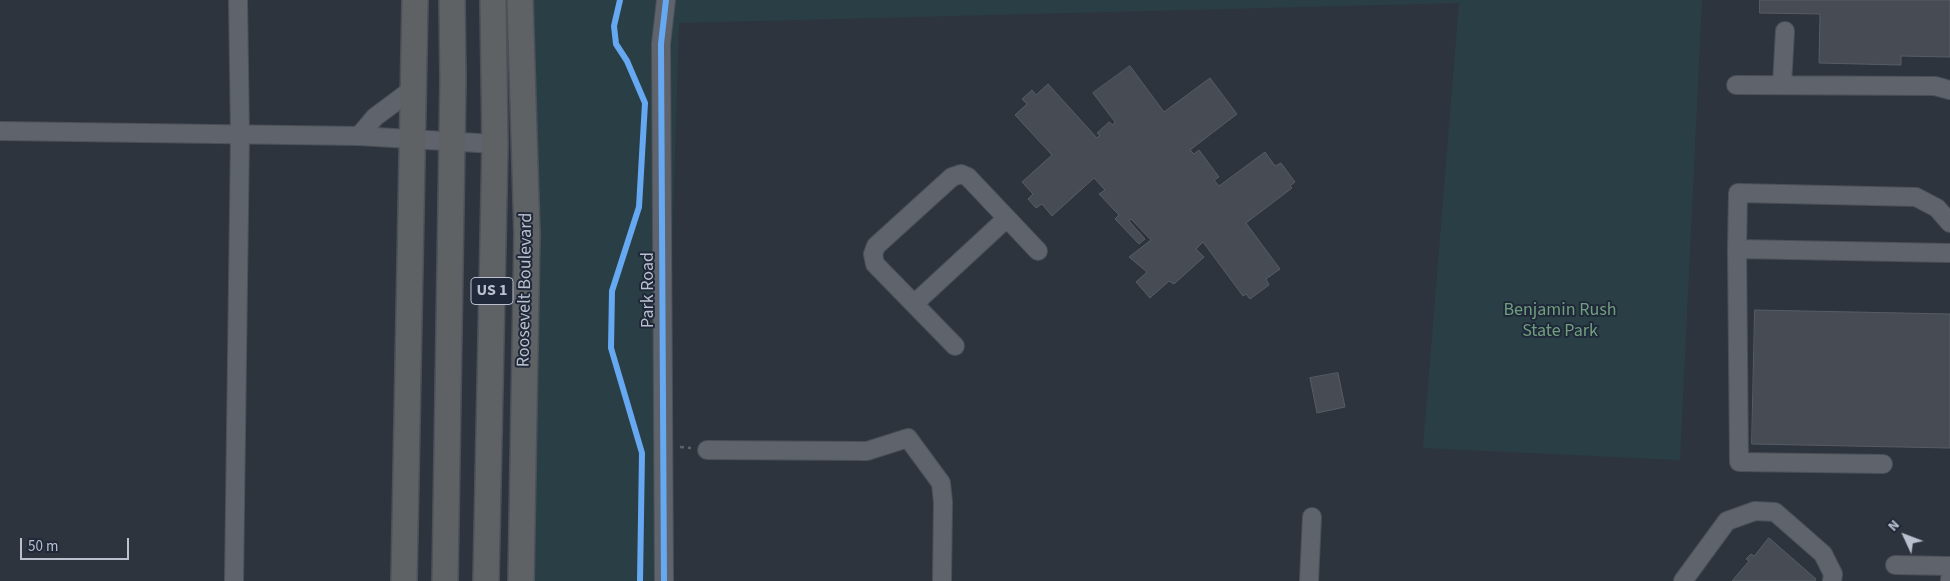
<!DOCTYPE html>
<html>
<head>
<meta charset="utf-8">
<style>
	body { margin:0 }
	#map { position:relative; width:1950px; height:581px; overflow:hidden; background:#2e343e; font-family:"Source Sans 3",sans-serif }
	canvas { display:block }
	.north { position:absolute; left:1880px; top:511px; width:50px; height:50px; -webkit-text-stroke:4px #20293a; paint-order:stroke; rotate:313deg; font-size:14px; font-weight:700; line-height:20px; text-align:center; color:#bac0cd }
	.north::after { content:''; display:block; margin:auto; width:18px; height:22px; background:#bac0cd; clip-path:polygon(50% 0,100% 100%,50% 72%,0 100%) }
	.scale { position:absolute; left:20px; top:538px; width:109px; height:22px; box-sizing:border-box; border:2px solid #bac0cd; border-top:0; padding-left:6px; font-size:15px; line-height:18px; white-space:nowrap; color:#bac0cd; -webkit-text-stroke:4px #20293a; paint-order:stroke }
</style>
</head>
<body>
<div id="map">
<canvas width="1950" height="581"></canvas>
<div class="north">N</div>
<div class="scale">50 m</div>
</div>
<script>
const g = document.querySelector('canvas').getContext('2d');
g.lineJoin = 'round';
function fillPath(path, color) { g.fillStyle = color; g.fill(path, 'evenodd'); }
function trace(path, color, width, dash) { g.strokeStyle = color; g.lineWidth = width; g.lineCap = dash ? 'butt' : 'round'; g.setLineDash(dash || []); g.stroke(path); }
function write(font, color, halo, rows, align = 'center') {
  g.font = font + ' "Source Sans 3",sans-serif'; g.lineWidth = 4; g.setLineDash([]); g.textBaseline = 'middle'; g.strokeStyle = halo; g.fillStyle = color; for (const [text, x, y, turn = 0] of rows) {
    g.save(); g.translate(x, y); g.rotate((+turn || 0) * Math.PI / 180); g.textAlign = isNaN(turn) ? turn : align; if (halo) g.strokeText(text, 0, 0); g.fillText(text, 0, 0); g.restore();
  }
}
fillPath(new Path2D(`
	M522,0H1702L1680,460L1423,448L1459,3L679,23L662,581H530Z`), '#2a3f45');
const building = new Path2D(`
	M1760,0H1950V57L1901,56V65L1819,63L1820,14L1760,13Z
	M1130,66L1164,112L1210,78L1237,114L1190,150L1194,154L1199,150L1219,177L1214,180L1219,186L1265,152L1275,166L1281,163L1295,182L1290,186L1292,188L1246,223L1280,269L1266,279L1269,285L1250,299L1246,294L1243,296L1203,242L1196,249L1204,257L1174,284L1169,281L1150,298L1136,282L1147,272L1129,257L1151,240L1131,219L1129,221L1145,239L1139,244L1115,219L1119,215L1099,194L1105,190L1094,178L1052,216L1042,204L1036,208L1028,199L1033,194L1022,182L1052,155L1015,115L1027,104L1022,99L1032,90L1036,95L1048,84L1097,138L1100,135L1097,133L1109,122L1113,125L1115,122L1093,93Z
	M1755,310L1950,314V448L1752,444Z
	M1338,373L1345,407L1317,413L1310,378Z
	M1769,538L1816,579L1815,581H1732L1749,561L1746,559L1751,554L1754,556Z`);
fillPath(building, '#474c54');
trace(building, '#575c65', 1);
const minor = new Path2D(`
	M1736,85L1935,86L1950,90
	M1782,85L1785,31
	M414,88L375,117L359,136L495,144
	M0,131L359,136
	M1950,223L1937,208L1916,197L1738,193L1737,249L1950,253
	M1737,249L1739,462L1883,464
	M914,304L1007,218
	M955,346L875,264L873,254L876,246L952,177L961,174L968,177L1038,251
	M707,450L867,451L908,438L941,483L943,502L942,581
	M1895,565L1950,566
	M234,581L240,135L238,0
	M664,581L661,44L666,0
	M1309,581L1312,517
	M1683,581L1727,521L1755,511L1775,512L1823,554L1833,574L1832,581
	M1950,581V579`);
const highway = new Path2D(`
	M520,0L527,234L521,581
	M404,581L415,0
	M445,581L453,80L452,0
	M486,581L495,144L493,0`);
trace(minor, '#4c5058', 20);
trace(highway, '#4b5059', 28);
trace(new Path2D(`
	M680,447L691,448`), '#5c6267', 2.5, [4, 4]);
trace(minor, '#5f636b', 18);
trace(highway, '#5f6264', 25);
trace(new Path2D(`
	M620,0L614,26L616,44L627,61L645,103L639,207L612,291L611,348L642,453L640,581
	M664,581L661,44L666,0`), '#66a8f1', 6);
for (const [x, y, w] of [
	[492,291,42]
]) { const box = new Path2D(); box.roundRect(x - w / 2, y - 13.5, w, 27, 4); g.fillStyle = '#20293a'; g.fill(box); trace(box, '#bac0cd', 1); }
write('bold 16px', '#bac0cd', null, [
	["US 1",492,291]
]);
write('18px', '#bac0cd', '#20293a', [
	["Roosevelt Boulevard",526,290,-89],
	["Park Road",649,290,-90]
]);
write('18px', '#709f7e', '#20293a', [
	["Benjamin Rush",1560,311],
	["State Park",1560,332]
]);
</script>
</body>
</html>
